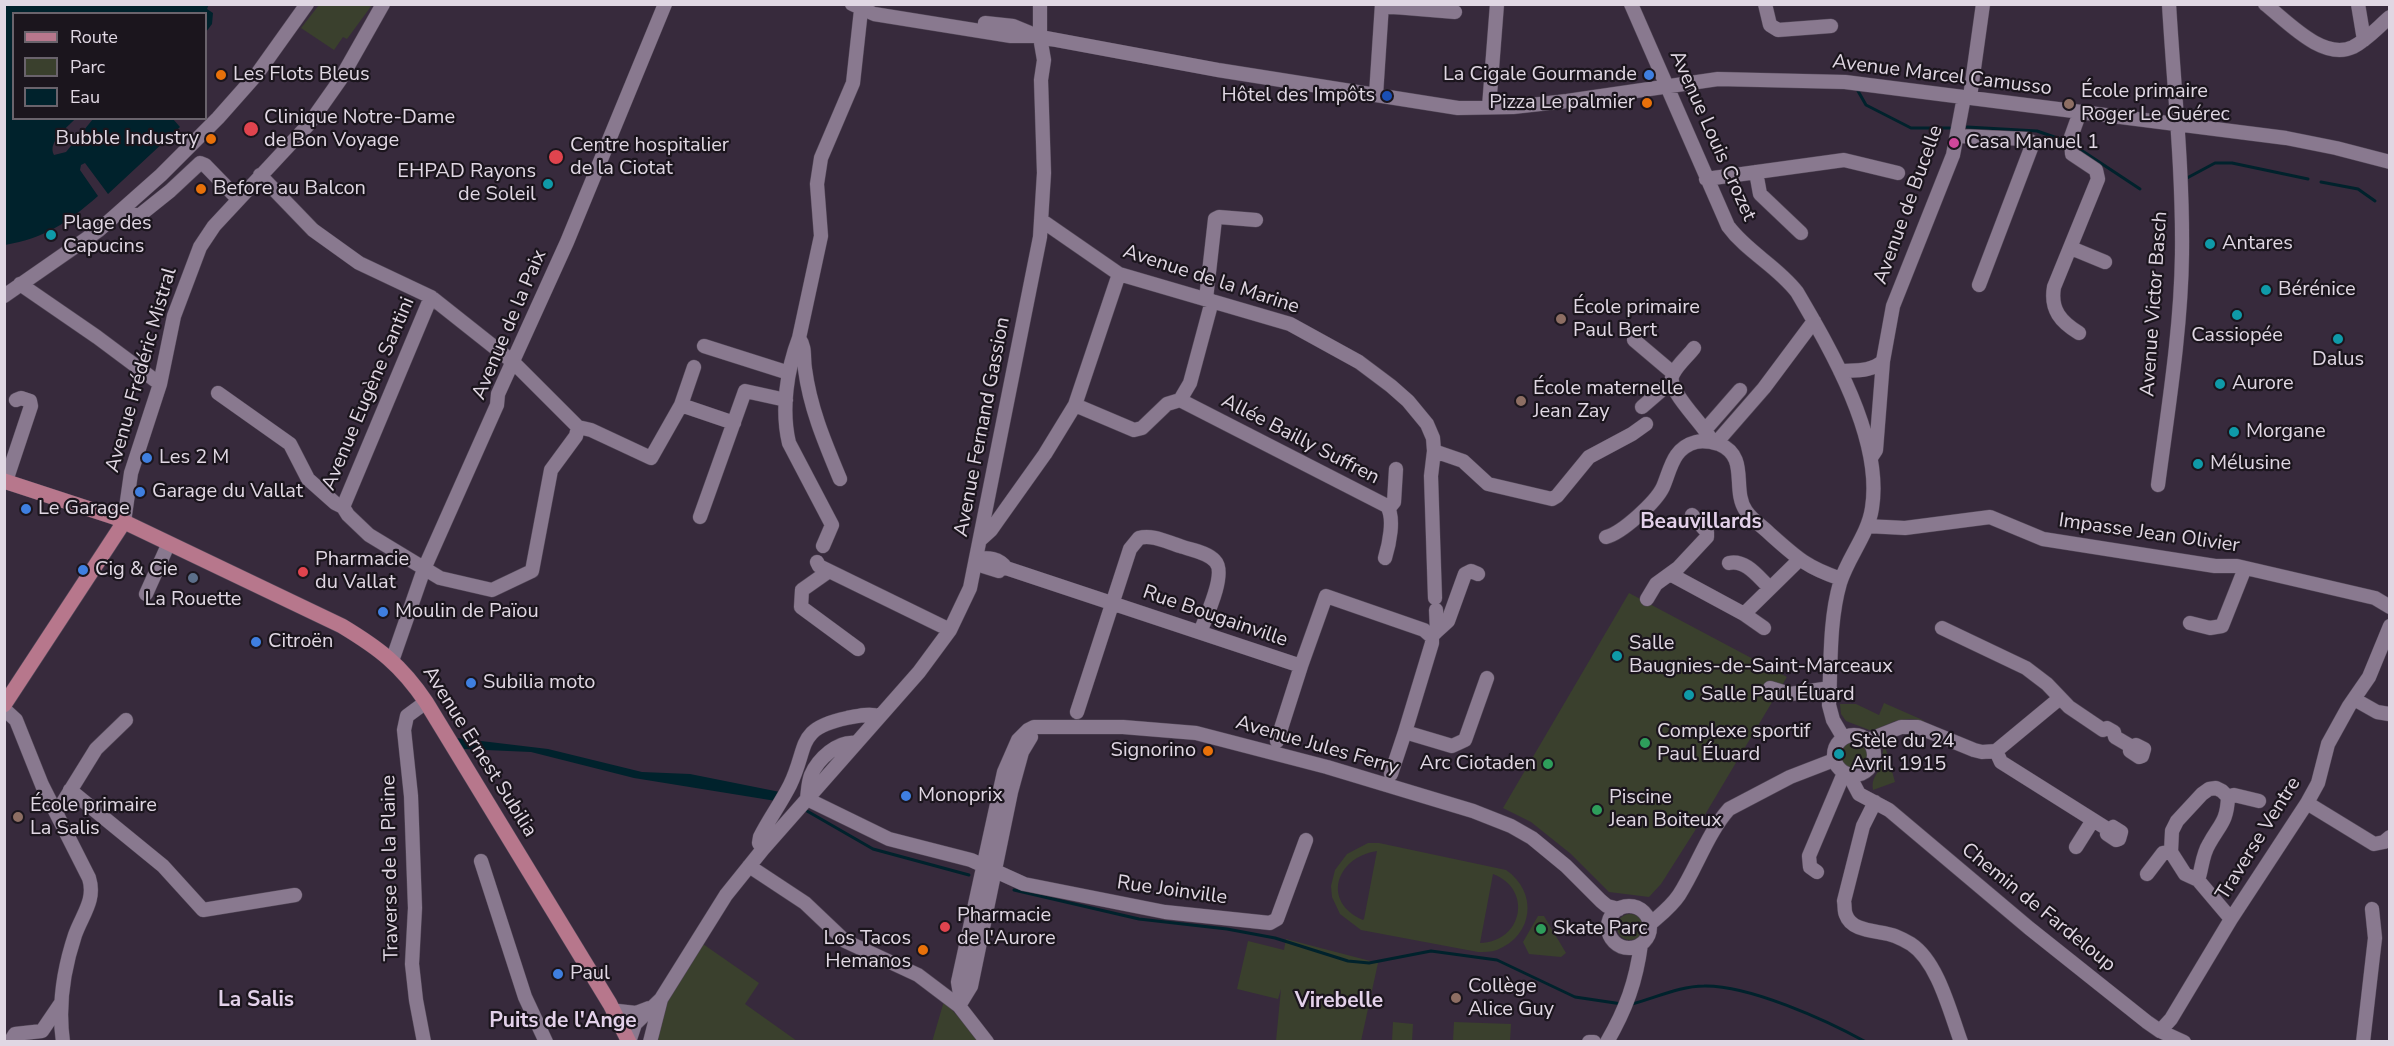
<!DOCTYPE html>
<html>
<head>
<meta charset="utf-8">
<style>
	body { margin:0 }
	#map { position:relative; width:2394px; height:1046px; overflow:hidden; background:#372a3c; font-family:"Nunito Sans",sans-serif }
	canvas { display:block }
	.frame { position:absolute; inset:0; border:6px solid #e0d7e3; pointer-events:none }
	.legend { position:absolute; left:12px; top:12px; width:195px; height:108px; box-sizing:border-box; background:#1b151d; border:2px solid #6a636c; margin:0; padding:8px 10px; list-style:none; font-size:18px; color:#e0d7e3 }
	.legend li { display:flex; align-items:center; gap:12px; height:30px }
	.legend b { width:30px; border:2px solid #6a636c }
</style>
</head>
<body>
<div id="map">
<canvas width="2394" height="1046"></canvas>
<div class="frame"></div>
<ul class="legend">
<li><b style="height:8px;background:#b7778c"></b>Route</li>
<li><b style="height:16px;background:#3a402d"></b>Parc</li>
<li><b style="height:16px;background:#00222c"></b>Eau</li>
</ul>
</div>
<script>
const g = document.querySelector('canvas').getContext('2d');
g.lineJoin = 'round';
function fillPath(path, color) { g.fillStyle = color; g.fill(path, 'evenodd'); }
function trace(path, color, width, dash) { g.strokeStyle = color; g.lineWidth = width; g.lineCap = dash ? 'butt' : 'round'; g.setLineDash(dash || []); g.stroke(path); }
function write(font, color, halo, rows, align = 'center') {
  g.font = font + ' "Nunito Sans",sans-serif'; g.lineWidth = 4.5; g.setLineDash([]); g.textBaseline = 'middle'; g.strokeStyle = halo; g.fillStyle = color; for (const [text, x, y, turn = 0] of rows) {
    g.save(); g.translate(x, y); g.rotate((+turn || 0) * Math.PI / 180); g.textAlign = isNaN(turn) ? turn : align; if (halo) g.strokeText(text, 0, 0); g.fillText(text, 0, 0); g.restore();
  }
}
fillPath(new Path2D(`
	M319,5V4L372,5L347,39L343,37L334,50L301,28Z
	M1629,593L1787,677L1703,818L1661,884L1649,897L1609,892L1571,854L1531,822L1503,808Z
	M1884,703L1925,721L1910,719L1895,721L1872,731L1846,721L1841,714L1840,704H1856L1879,715Z
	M1839 755a15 15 0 1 1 30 0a15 15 0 1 1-30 0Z
	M1885,746L1895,782L1873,790C1871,778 1877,775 1881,766C1884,758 1881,752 1885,746Z
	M1368,843H1379L1506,870C1538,892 1534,935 1497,950C1491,952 1484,952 1478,952L1361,930L1340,914L1332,897L1331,886L1335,870L1347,854ZM1377,851L1364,919L1363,920C1321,902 1336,857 1377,851ZM1493,874C1533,889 1523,942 1480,943Z
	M1617 927a13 13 0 1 1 26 0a13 13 0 1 1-26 0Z
	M1538,916H1544L1566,953L1561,957L1529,954L1523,942Z
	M1286,939L1378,963L1361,1041H1276L1281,989L1278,999L1237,989L1248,941L1284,950Z
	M703,944L759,983L745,1004L797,1041L658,1042C658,1004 684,973 703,944Z
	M944,1001L981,1042H932Z
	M1393,1022L1413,1024L1412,1041H1392Z
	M1454,1022L1511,1024L1510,1041H1453Z`), '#3a402d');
fillPath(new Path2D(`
	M5,4H209L207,9L213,13L212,24L206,32V14H14V118L75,119C67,128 47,142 54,155L66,152L93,119H173L180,127L108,194L85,163L81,165L80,170L98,196C67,223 45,238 5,245Z
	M456,738L548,749L642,772L690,774L780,792L776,801L634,778L531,752L463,749Z`), '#00222c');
trace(new Path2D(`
	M1858,91L1866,105L1911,128H1950
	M1967,127L2037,131L2066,141
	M2078,148L2140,189
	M2187,178L2215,163H2232L2308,179
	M2321,182L2358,189L2375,201
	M807,811L873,849L969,875
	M1014,890L1139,919L1227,929L1275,938L1348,961L1369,963L1431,951L1497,960L1575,997L1622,1004
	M1632,1004C1655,998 1680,986 1704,986C1749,985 1826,1020 1866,1042`), '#00222c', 3);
const minor = new Path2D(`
	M852,4L874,14L1011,36H1035L1218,70L1458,108L1513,107L1567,101L1718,79L1845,82L2286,138L2336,148L2390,162
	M1631,4L1728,226C1747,252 1777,266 1797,292C1831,350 1883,439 1872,508C1868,535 1848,557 1840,583C1829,621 1831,665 1829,705L1833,720L1843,737
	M1765,4L1770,25L1778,30L1831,26
	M2265,4C2288,22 2323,61 2353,47C2367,40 2378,27 2390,17
	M2358,4L2364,40
	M1382,6L1455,12
	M985,23L1013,26L1030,33
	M1376,95L1382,4
	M1970,97L1983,4
	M1489,107L1497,4
	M1958,136L2027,139L2033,143L1979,285
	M1756,172L1760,194L1801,233
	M260,175L313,230L359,263L431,297L513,362L578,427L591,430L651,458L681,405L694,367
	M1706,179L1844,160L1898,173
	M123,210L128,215H140L170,191L200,163L205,165L238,199
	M1041,220L1119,274L1290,324L1359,362L1391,386L1408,401L1427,424L1433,438L1434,451L1431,476L1435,598
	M2071,248L2105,262
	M20,284L97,337L160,384
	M4,296L99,230L161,175L218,118L257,74L307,4
	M1206,299L1215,219L1219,217L1256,220
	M2079,333C2061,322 2050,310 2054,287L2098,179L2096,170L2072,154L2071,137L2080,112
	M799,338C806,348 803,357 805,369C810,408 825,443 840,479
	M1634,340L1673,373
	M704,346L789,373
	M1694,348C1688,356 1678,364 1673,374C1664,390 1706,425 1712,442
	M1840,371C1854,370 1872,372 1883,361
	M218,393L290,444L308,479L335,503L343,507L348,515L369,535L440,578L492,590L532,571L551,470L576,436L578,427
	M1180,400L1387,506C1395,518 1389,545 1385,558
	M681,405L734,423
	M1075,405L1134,430L1142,428L1167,404L1180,400L1190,383L1212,301
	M1642,407L1671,382
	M1705,430L1740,390
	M1716,443L1764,388L1814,321
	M1434,451L1463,461L1488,484L1552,499L1557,496L1589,457L1632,434L1646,424
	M1872,456L1876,450L1883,361L1893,306L1953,155L1964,97
	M6,481L31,406L30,401L21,398L16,400
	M2158,485C2168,409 2181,331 2182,254C2183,171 2174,88 2169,4
	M343,507L431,297
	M1389,508L1394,502L1396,469
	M700,517L745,391L786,400
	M124,522L131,473L160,384L174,316L200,247L214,226L309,124L340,80L383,4
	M1867,526L1905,528L1990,517L2043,539L2215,566H2237L2375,598L2390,607
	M1606,537C1622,533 1656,502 1663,487C1671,468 1673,448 1696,442C1704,440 1712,442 1719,444C1750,457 1731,489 1746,511C1752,520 1762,526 1769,533C1797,558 1806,567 1841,579
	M980,540L991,530L998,520L1045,454L1075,405L1119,274
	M823,546L832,525L789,443C781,410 787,369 799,338L821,236L817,184L821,158L853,83L861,10
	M817,562L819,566L950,630
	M1729,563C1746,559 1759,578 1770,588
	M829,571L802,590L801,607L858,649
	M999,571L983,566L977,560C987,556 1000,559 1006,568L1301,666L1326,596L1424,630L1432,637V643L1405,732L1452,746L1465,740L1487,678
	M1670,574L1744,614L1799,560
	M146,594L168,545
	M1647,599L1656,584L1678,568L1707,537V532L1692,515
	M1744,614L1764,628
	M2190,623L2210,628L2222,626L2245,568
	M1942,628L2026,668L2047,684L2069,707L2103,730L2107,728L2114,732L2115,737L2132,747L2136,745L2144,749L2142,756L2139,757L2130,751L2132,747
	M1437,631L1448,621L1465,574L1471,571L1478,574
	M1432,636L1437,631L1436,610
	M392,661L424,569L497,405L498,394L567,242L665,4
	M1770,688L1790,694L1830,688
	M2354,699L2377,712L2389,714
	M4,709L16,720L42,785L89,878C96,900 82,915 75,935C64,968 58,1007 63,1042
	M1077,712L1130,549L1139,538C1152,534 1167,542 1180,546C1191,550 1207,552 1215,561C1227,573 1206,617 1200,632
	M1834 755a20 20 0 1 1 40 0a20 20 0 1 1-40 0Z
	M1868,740L1901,727H1918L1974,750L1982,752L1996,751L2060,698
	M1277,741L1301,666
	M1996,751L2001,762L2109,830L2113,827L2121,832L2119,839L2116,840L2107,834L2109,830
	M1391,774L1405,732
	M1849,775L1859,794L1889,810L2029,928L2147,1022L2160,1031L2184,1042
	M70,790L163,866L203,910L295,895
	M2228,797L2234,795L2259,801
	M807,799L889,839L971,860L1024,884L1165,912L1270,923L1277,919L1306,840
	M807,799C808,791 808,783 811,775C818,759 838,740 856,743
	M1875,802L1863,826L1844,901C1845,906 1844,911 1846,915C1852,933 1881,930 1895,936C1900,938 1906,941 1911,944C1938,962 1950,1012 1961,1042
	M2307,803L2374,844L2384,842L2390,837
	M57,812L96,749L126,720
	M2076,847L2093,820
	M763,849L759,843L760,837C769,819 781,803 790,785C809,746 795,729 847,718C857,716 869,713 879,716
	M481,861L525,997L546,1042
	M749,866L805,903L845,941L918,975L959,1006L987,1042
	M1817,872L1810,867L1809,856L1844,773
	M2147,874L2163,853L2171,852
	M2198,880C2202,869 2202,855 2209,844C2220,824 2227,822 2228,797L2222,791L2216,788L2209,789L2202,794L2177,821L2172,831L2171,852L2185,874L2198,880L2231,919
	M1608 927a21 21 0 1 1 42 0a21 21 0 1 1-42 0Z
	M1649,925C1660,915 1671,907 1679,895C1697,867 1707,834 1729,809L1790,777L1834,760
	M961,1000L958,982L1004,772L1018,740L1028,730L1034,727H1123L1196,733L1327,767L1473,811L1511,826L1532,838L1566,866L1601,901L1607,906L1619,909
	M960,1004L971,986L1011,792L1022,752L1031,737
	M618,1011L636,1013L649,1008
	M2160,1031L2171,1019L2231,919L2307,803L2318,783L2328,744L2349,706L2369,677L2390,626
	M10,1042L15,1034L42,1031L61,1003
	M424,1042L416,1000L412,964L415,908L411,796L404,730L407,716L426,702
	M629,1042L635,1024L661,999
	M650,1042L661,999L726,895L763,849L919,672L950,630L970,588L1040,237L1044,173L1041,80L1044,60L1040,37V4
	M1589,1042H1594
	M1607,1042C1626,1009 1636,982 1641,944
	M2363,1042L2375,938L2372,909`);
const major = new Path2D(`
	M4,481L114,517L342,626C380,649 401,665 426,702L610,1004L629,1042
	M4,705L124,522`);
trace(minor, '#544959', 15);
trace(major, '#544959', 16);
trace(minor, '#89798f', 14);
trace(major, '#b7778c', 15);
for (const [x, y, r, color] of [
	[221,75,6,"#e8710a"],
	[1649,75,6,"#3f7fe0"],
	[1387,96,6,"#1a4fb4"],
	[1647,103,6,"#e8710a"],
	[2069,104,6,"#8d6e63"],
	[251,129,8,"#e0444e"],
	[211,139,6,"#e8710a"],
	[1954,143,6,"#d1479c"],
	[556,157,8,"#e0444e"],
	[548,184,6,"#0f9aa8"],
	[201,189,6,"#e8710a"],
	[51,235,6,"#0f9aa8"],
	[2210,244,6,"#0f9aa8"],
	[2266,290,6,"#0f9aa8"],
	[2237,315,6,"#0f9aa8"],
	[1561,319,6,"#8d6e63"],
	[2338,339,6,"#0f9aa8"],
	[2220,384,6,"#0f9aa8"],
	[1521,401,6,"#8d6e63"],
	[2234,432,6,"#0f9aa8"],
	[147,458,6,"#3f7fe0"],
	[2198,464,6,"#0f9aa8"],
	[140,492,6,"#3f7fe0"],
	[26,509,6,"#3f7fe0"],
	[83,570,6,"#3f7fe0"],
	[303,572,6,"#e0444e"],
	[193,578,6,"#5c6f8a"],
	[383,612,6,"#3f7fe0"],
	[256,642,6,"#3f7fe0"],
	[1617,656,6,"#0f9aa8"],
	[471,683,6,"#3f7fe0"],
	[1689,695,6,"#0f9aa8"],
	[1645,743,6,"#2e9e5b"],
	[1208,751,6,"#e8710a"],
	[1839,754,6,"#0f9aa8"],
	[1548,764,6,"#2e9e5b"],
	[906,796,6,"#3f7fe0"],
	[1597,810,6,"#2e9e5b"],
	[18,817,6,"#8d6e63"],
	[945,927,6,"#e0444e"],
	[1541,929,6,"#2e9e5b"],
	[923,950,6,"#e8710a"],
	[558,974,6,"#3f7fe0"],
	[1456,998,6,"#8d6e63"]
]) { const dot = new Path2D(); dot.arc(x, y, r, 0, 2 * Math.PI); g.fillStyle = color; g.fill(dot); trace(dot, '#1b151d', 2); }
write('20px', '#e0d7e3', '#1b151d', [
	["Les Flots Bleus",233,75],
	["La Cigale Gourmande",1637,75,"right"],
	["École primaire",2081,92],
	["Roger Le Guérec",2081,115],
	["Hôtel des Impôts",1375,96,"right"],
	["Pizza Le palmier",1635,103,"right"],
	["Clinique Notre-Dame",264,118],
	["de Bon Voyage",264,141],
	["Bubble Industry",199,139,"right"],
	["Casa Manuel 1",1966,143],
	["Centre hospitalier",570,146],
	["de la Ciotat",570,169],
	["EHPAD Rayons",536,172,"right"],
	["de Soleil",536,195,"right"],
	["Before au Balcon",213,189],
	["Plage des",63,224],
	["Capucins",63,247],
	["Antares",2222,244],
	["Bérénice",2278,290],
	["École primaire",1573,308],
	["Paul Bert",1573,331],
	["Cassiopée",2237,336,"center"],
	["Dalus",2338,360,"center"],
	["Aurore",2232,384],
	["École maternelle",1533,389],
	["Jean Zay",1533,412],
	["Morgane",2246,432],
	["Les 2 M",159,458],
	["Mélusine",2210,464],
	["Garage du Vallat",152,492],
	["Le Garage",38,509],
	["Pharmacie",315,560],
	["du Vallat",315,583],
	["Cig & Cie",95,570],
	["La Rouette",193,600,"center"],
	["Moulin de Païou",395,612],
	["Citroën",268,642],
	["Salle",1629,644],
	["Baugnies-de-Saint-Marceaux",1629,667],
	["Subilia moto",483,683],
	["Salle Paul Éluard",1701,695],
	["Complexe sportif",1657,732],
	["Paul Éluard",1657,755],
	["Stèle du 24",1851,742],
	["Avril 1915",1851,765],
	["Signorino",1196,751,"right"],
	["Arc Ciotaden",1536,764,"right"],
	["Monoprix",918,796],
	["Piscine",1609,798],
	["Jean Boiteux",1609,821],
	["École primaire",30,806],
	["La Salis",30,829],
	["Pharmacie",957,916],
	["de l'Aurore",957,939],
	["Skate Parc",1553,929],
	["Los Tacos",911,939,"right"],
	["Hemanos",911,962,"right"],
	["Paul",570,974],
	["Collège",1468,987],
	["Alice Guy",1468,1010]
], 'left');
write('20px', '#e0d7e3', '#1b151d', [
	["Avenue Marcel Camusso",1942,76,7],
	["Avenue Louis Crozet",1712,136,66],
	["Avenue de Bucelle",1909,205,-70],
	["Avenue de la Marine",1211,280,18],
	["Avenue Victor Basch",2155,304,-86],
	["Avenue de la Paix",510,325,-67],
	["Avenue Frédéric Mistral",142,370,-74],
	["Avenue Eugène Santini",369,394,-67],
	["Avenue Fernand Gassion",983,427,-79],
	["Allée Bailly Suffren",1300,440,27],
	["Impasse Jean Olivier",2149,534,8],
	["Rue Bougainville",1215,617,19],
	["Avenue Jules Ferry",1317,746,16],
	["Avenue Ernest Subilia",479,752,58],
	["Traverse Ventre",2259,839,-58],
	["Traverse de la Plaine",391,868,-91],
	["Rue Joinville",1172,891,8],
	["Chemin de Fardeloup",2038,908,39]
]);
write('bold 21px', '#e3d1ea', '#1b151d', [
	["Beauvillards",1701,523],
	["La Salis",256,1001],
	["Virebelle",1339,1002],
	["Puits de l'Ange",563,1022]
]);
</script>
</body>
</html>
